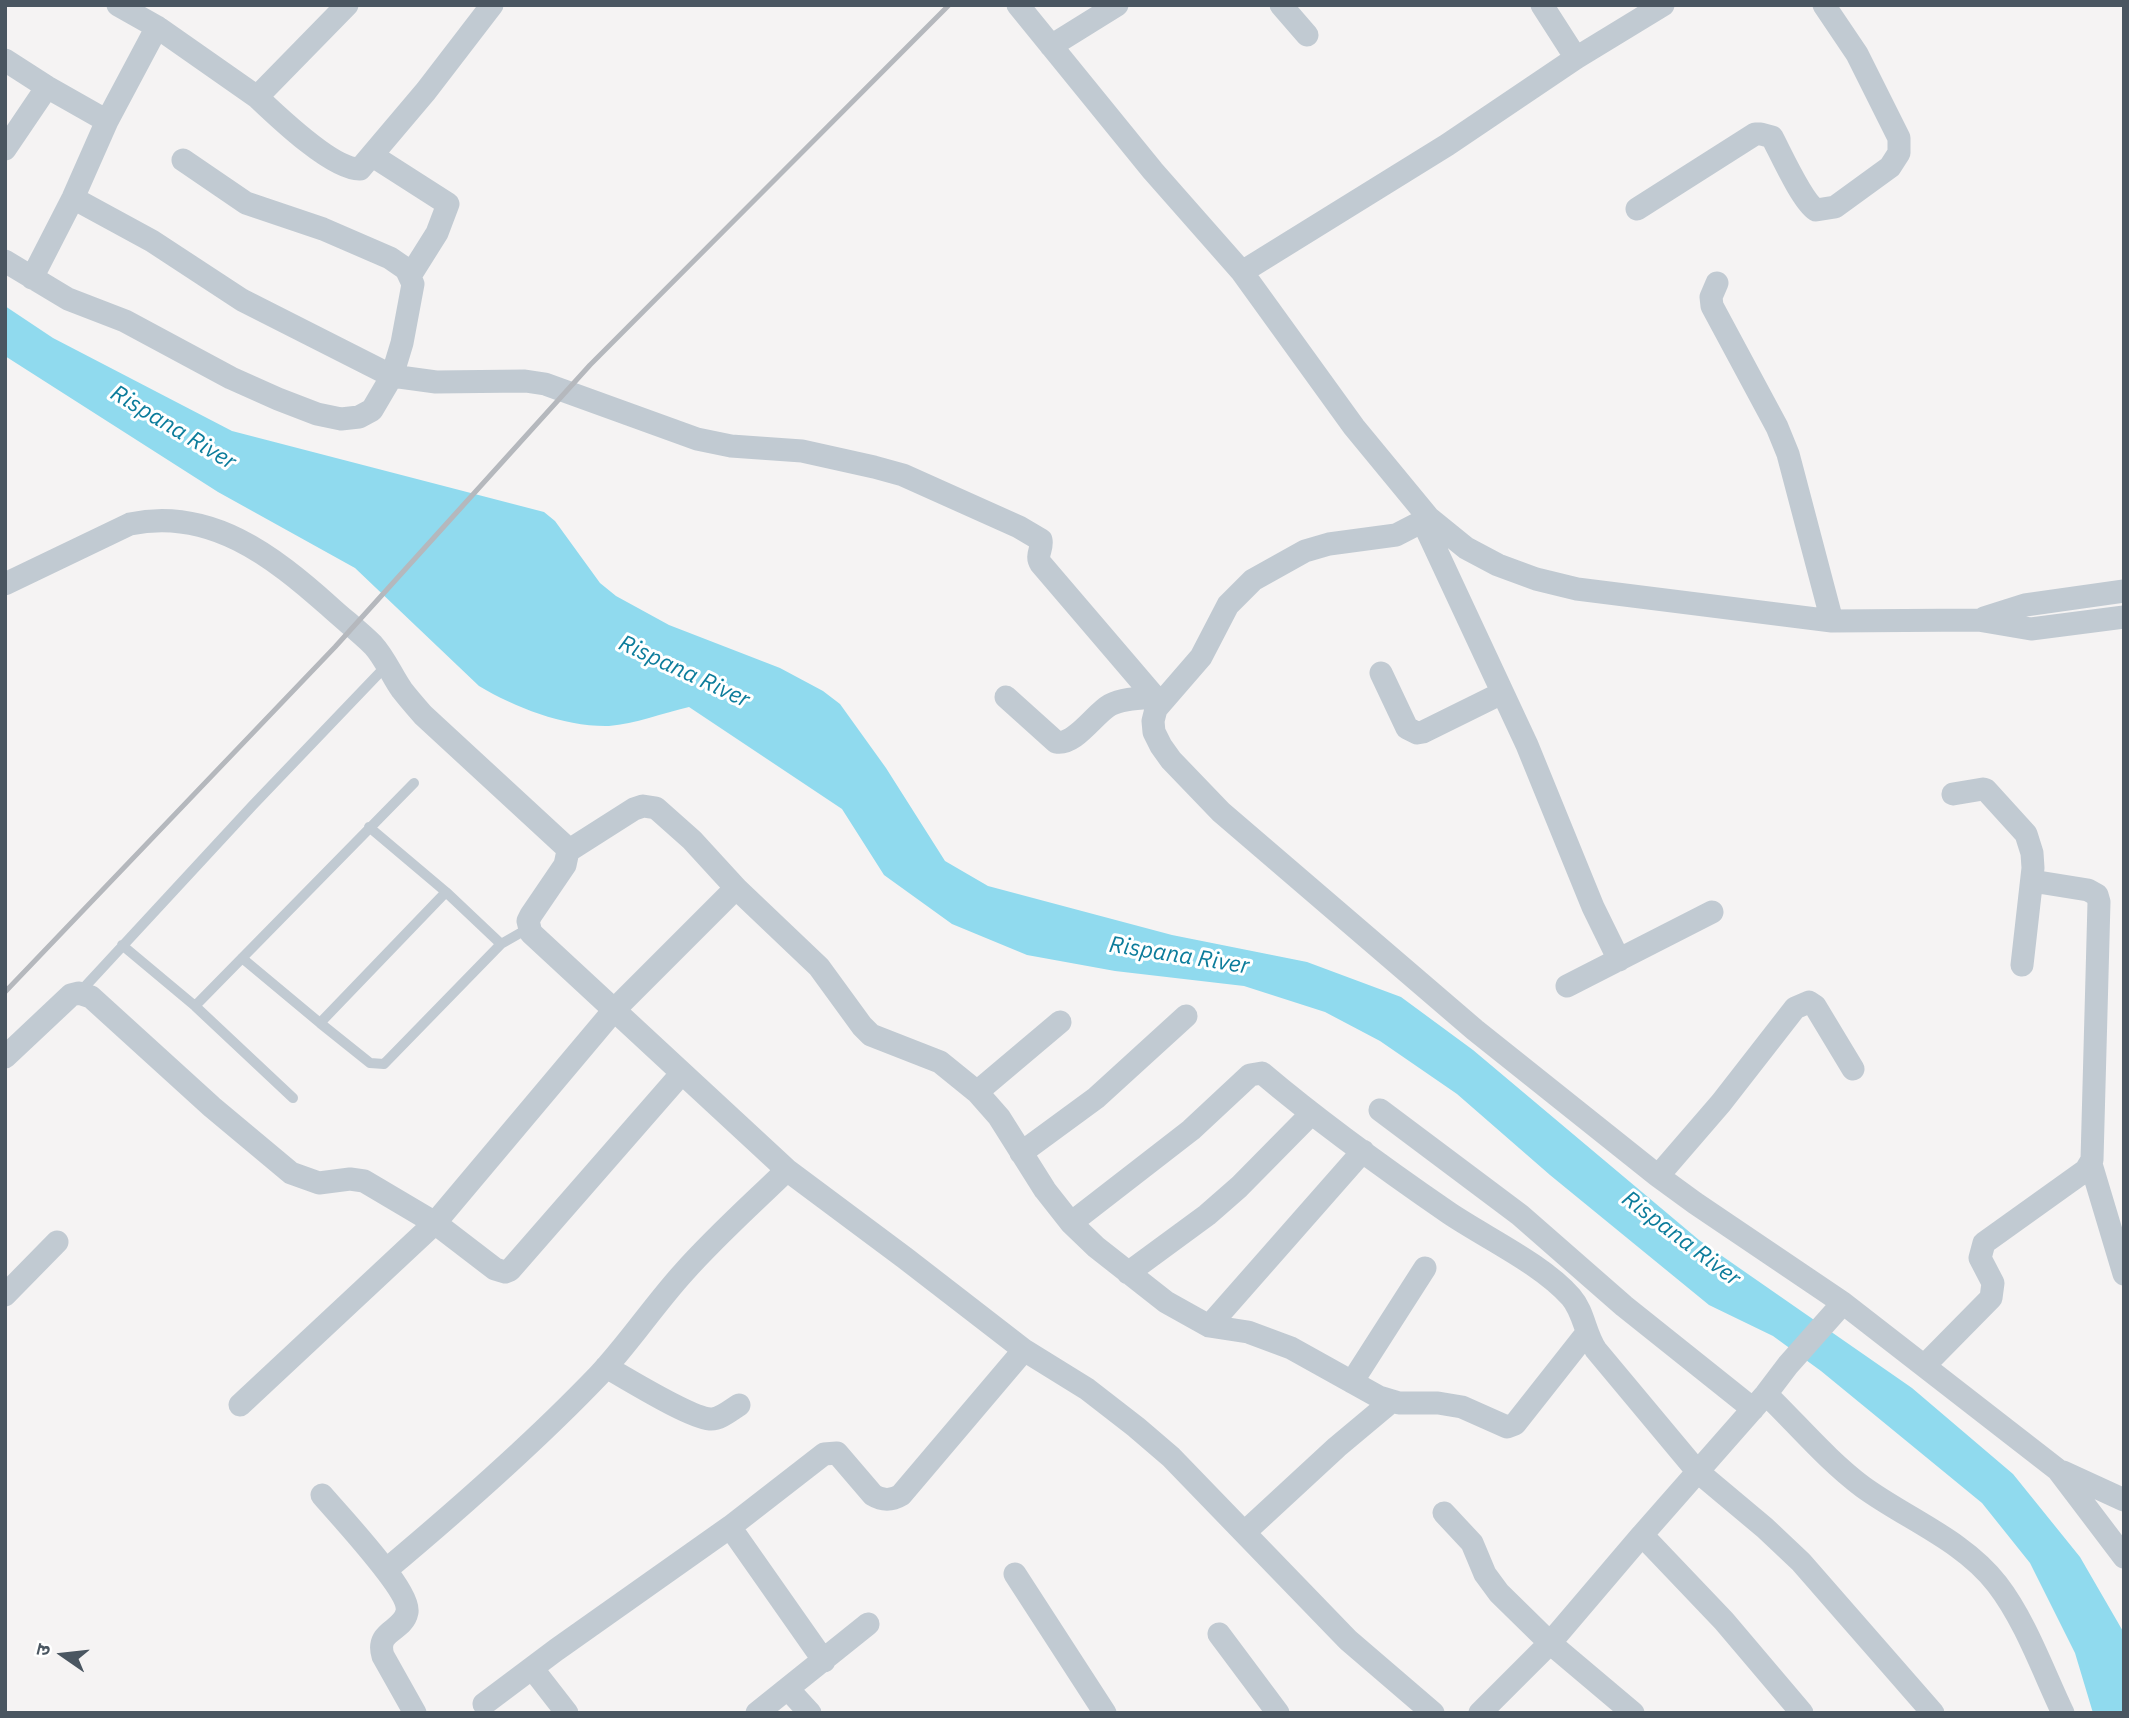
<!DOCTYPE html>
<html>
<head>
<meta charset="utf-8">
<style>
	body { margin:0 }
	#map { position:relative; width:2129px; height:1718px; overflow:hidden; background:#f5f3f3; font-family:"IBM Plex Sans","Noto Sans Devanagari",sans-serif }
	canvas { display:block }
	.frame { position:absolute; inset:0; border:7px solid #4a5661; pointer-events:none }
	.north { position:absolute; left:28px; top:1620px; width:70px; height:70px; -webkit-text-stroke:5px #fff; paint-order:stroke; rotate:284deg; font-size:19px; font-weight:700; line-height:28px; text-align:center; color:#4a5661 }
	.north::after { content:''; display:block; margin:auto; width:24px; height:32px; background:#4a5661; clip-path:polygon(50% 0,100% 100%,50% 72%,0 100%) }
</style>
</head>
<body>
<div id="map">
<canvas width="2129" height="1718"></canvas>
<div class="frame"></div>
<div class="north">उ</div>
</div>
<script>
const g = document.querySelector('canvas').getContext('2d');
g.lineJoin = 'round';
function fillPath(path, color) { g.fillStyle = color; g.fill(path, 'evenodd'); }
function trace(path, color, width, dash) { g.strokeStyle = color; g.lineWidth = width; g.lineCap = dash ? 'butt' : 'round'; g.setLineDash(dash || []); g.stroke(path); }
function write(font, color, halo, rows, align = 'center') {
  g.font = font + ' "IBM Plex Sans",sans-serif'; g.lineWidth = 6; g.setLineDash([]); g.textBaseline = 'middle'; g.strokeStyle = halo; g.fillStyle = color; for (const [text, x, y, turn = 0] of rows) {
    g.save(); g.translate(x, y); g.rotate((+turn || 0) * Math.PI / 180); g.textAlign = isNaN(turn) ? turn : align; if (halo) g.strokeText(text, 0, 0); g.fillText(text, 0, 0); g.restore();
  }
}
fillPath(new Path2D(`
	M5,306L53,338L232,431L544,512L555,521L600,583L616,596L669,625L780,668L823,691L840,704L886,768L945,861L988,886L1172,935L1307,962L1401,997L1473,1050L1699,1240L1912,1388L2013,1474L2080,1557L2124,1633V1713H2093L2075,1653L2030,1563L1982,1503L1821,1371L1773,1336L1709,1305L1550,1175L1457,1094L1380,1041L1325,1012L1244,986L1115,971L1027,955L952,924L884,875L842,809L689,707C663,713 635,724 609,726C565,727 516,708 479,686L355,568L218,492L5,356Z`), '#90daee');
trace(new Path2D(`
	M369,827L446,892L501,944
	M122,945L195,1006L293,1098
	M242,958L320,1023L446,892
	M79,993L253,805L387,665
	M195,1006L414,783
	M320,1023L370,1063L384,1064L501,944L529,928`), '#c1cad2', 10);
trace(new Path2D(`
	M118,5L157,27L257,97L347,5
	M1018,5L1153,171L1242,272L1354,427L1429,518L1466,548L1498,565L1536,579L1577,589L1832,621L1978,620L2031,629L2124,617
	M1281,5L1307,35
	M1542,5L1576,58
	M1051,46L1117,5
	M5,60L47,87L107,121
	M257,97C277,116 333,170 360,169L426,91L492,5
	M5,149L47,87
	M373,156L448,204L437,233L410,276
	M73,198L152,241L242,300L392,376L436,382L525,381L545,384L697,439L731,446L802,451L874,467L903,475L1019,527L1041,540C1043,549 1035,555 1041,564L1159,702
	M1637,209L1755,134H1761L1772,137C1781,154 1802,201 1816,210L1835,207L1890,167L1899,153V138L1857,54L1824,5
	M5,261L68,299L125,321L231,378L278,399L317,414L341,419L359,417L372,410L392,376L402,343L413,284L406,269L390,258L323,229L246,203L183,160
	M1242,272L1447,145L1576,58L1663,5
	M32,278L73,198L107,121L157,27
	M1717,283L1711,297L1712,306L1777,427L1788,454L1832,621
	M1429,518L1396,535L1329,544L1305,551L1253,580L1228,605L1201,657L1156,709L1153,721L1154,732L1161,746L1171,760L1221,812L1475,1030L1658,1176L1695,1203L1843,1303L2058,1470L2124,1557
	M1423,522L1527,745L1593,907L1619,960
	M5,584L130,524C210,507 273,556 329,606C343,619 359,631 373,645C385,658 392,676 402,690C409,699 416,707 423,715L565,846L568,851L565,865L531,915L528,921L531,933L787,1170L905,1258L1024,1350L1087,1389L1136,1427L1171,1457L1348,1640L1433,1713
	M1984,618L2025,605L2124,591
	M1381,673L1407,728L1417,733L1423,732L1502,693
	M1006,697L1056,742C1075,746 1094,714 1110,705C1123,698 1141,698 1155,697
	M1953,794L1983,789L1986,790L2026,834L2032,853L2033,868L2022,965
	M568,851L634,809L643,806L656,808L692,840L736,888L819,967L862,1026L871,1035L940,1062L977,1092L999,1117L1045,1190L1071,1223L1096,1247L1166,1302L1209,1326L1248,1332L1291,1348L1379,1397L1399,1403H1438L1462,1407L1507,1427L1515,1424L1586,1334
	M1567,986L1712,912
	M5,1057L71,995L79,993L91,997L212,1107L291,1173L319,1183L350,1179L364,1181L435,1223L495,1269L505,1272L510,1270L682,1073
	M977,1092L1060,1022
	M1380,1110L1520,1215L1624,1306L1753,1409
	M1021,1153L1096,1098L1186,1016
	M2091,1164L2124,1274
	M1658,1176L1721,1103L1795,1008L1809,1002L1815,1006L1853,1069
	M1071,1223L1191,1130L1250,1075L1262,1073C1321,1123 1385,1169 1449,1213C1486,1238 1542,1264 1571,1297C1584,1312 1585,1334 1596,1350L1697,1471L1765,1528L1801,1562L1933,1713
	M1128,1273L1207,1215L1239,1187L1311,1114
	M5,1295L57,1242
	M1209,1326L1363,1151
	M1925,1365L1991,1298L1993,1283L1980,1258L1984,1243L2086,1170L2092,1160L2099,902L2097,895L2088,890L2032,881
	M606,1367C628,1379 688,1417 710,1419C719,1420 731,1410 739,1405
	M1352,1382L1425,1268
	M1766,1394C1798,1425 1828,1461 1863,1487C1907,1519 1963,1540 1997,1584C2025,1620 2043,1671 2063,1713
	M240,1405L435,1223L615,1009L736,888
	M2063,1472L2124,1500
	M322,1495C338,1514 411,1591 407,1612C403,1632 375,1630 383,1656L415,1713
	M1444,1513L1472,1543L1485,1574L1499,1593L1550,1643L1633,1713
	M730,1527L824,1661
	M1245,1532L1337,1447L1392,1401
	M386,1570C460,1508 532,1445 599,1375C629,1343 654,1305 684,1272C716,1236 752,1204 787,1170
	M1015,1574L1105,1713
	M1219,1634L1278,1713
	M532,1668L567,1713
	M788,1689L810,1713
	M484,1704L556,1650L730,1527L824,1454L837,1453L873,1495C883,1501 891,1501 901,1495L1024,1350
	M757,1713L868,1624
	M1480,1713L1550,1643L1642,1535
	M1802,1713L1724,1621L1642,1535L1766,1394L1788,1365L1843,1303`), '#c1cad2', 23);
trace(new Path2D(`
	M5,992L335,647L590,365L949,5`), '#b5b8bd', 5);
write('italic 23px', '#0c7c9b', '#fff', [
	["Rispana River",173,428,31],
	["Rispana River",684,672,25],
	["Rispana River",1179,956,9],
	["Rispana River",1681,1239,37]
]);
</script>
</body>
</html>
